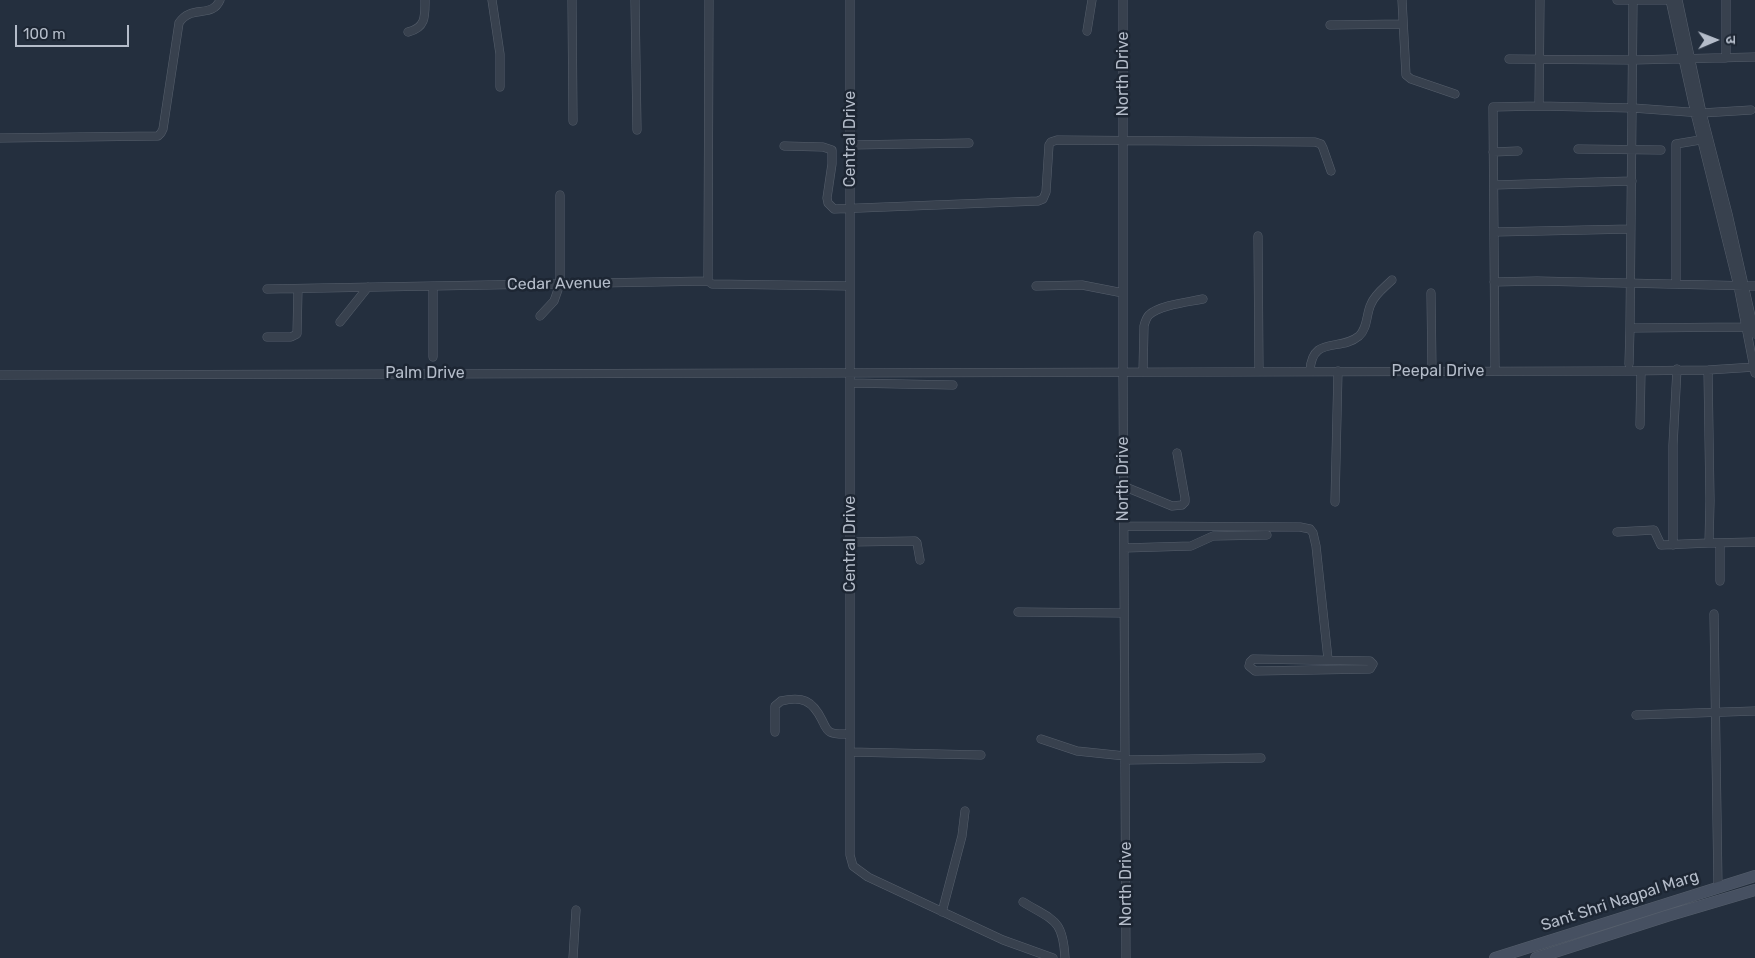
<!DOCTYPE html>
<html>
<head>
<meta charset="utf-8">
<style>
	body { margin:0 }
	#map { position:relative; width:1755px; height:958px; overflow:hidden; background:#242f3e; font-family:Rubik,"Noto Sans Devanagari",sans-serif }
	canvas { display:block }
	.north { position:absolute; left:1690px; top:15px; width:50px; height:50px; -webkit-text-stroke:4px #1d2633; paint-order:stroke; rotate:89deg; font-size:14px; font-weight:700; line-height:20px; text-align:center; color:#b4bcc9 }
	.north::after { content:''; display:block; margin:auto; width:18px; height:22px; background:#b4bcc9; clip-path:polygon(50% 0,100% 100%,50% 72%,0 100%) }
	.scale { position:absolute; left:15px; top:25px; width:114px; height:22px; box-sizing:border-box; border:2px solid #b4bcc9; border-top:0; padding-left:6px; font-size:15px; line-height:18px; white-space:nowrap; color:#b4bcc9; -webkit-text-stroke:4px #1d2633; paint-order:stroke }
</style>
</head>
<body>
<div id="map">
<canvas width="1755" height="958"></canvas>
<div class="north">उ</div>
<div class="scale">100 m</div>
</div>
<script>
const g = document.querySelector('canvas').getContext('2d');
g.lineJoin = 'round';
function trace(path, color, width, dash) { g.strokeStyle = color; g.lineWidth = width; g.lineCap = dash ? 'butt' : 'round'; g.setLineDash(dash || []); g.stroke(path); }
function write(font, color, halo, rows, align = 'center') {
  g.font = font + ' Rubik,sans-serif'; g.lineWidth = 5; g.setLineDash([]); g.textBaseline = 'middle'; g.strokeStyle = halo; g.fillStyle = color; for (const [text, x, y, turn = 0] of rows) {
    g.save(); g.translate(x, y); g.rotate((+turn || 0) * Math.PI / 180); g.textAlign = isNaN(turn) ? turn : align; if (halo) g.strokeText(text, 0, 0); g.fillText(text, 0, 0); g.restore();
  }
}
const minor = new Path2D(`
	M492,0L500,54V87
	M572,0L573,121
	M635,0L637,130
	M850,0V855L853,866L868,877L1003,940L1053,958
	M1123,0V372L1126,958
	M1402,0L1406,75L1411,79L1455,94
	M1617,0H1670
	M1670,0L1695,113L1738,286L1755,373
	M1678,0L1702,113L1728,214L1755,334
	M1726,0V58
	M1330,25L1403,24
	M1087,31L1092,0
	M408,32C426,28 425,16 425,0
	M1509,59L1633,60L1755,57
	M1539,106L1540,0
	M0,138L158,136L161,133L163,129L179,23C191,4 212,19 220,0
	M850,145L969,143
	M784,146L823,147L832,150V164L827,198L828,203L834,209L1038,201L1043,199L1046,192L1049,145L1051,142L1057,140L1315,142L1321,144L1323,148L1331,171
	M1578,149L1661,150
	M1493,152L1518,151
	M1494,185L1632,181
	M1494,232L1631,229
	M1258,236L1259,372
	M708,281L709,0
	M1494,282L1537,281L1755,286
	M1676,284V144L1706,139
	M1036,286L1082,285L1123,293
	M267,289L708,281L712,284L850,286
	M1431,293L1432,371
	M540,316L554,301L560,284V195
	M340,322L368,287
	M1630,328L1633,0
	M267,337H291L297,334L298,289
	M433,357V286
	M1629,364L1630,328L1746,327
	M1495,370L1493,107L1539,106L1633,108L1702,113L1751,110
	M1708,370L1710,501L1709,543L1755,542
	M1310,371C1312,335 1340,352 1359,336C1368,328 1366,314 1371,304C1375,294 1385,287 1392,280
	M1143,372L1144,326C1145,322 1146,318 1149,315C1160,305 1189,302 1203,299
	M0,375L1622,371L1708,370L1755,367
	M850,383L953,385
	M1640,425L1641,371
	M1123,486L1172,506L1182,505L1185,502V498L1177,453
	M1335,502L1338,371
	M1124,526L1300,527L1310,529L1313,533L1316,546L1328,659
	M1617,532L1654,530L1661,545L1709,543
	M850,542L915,541L917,543L920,560
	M1673,545V445L1677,369
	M1124,548L1191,546L1213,536L1267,535
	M1720,581V543
	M1018,612L1124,613
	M1714,614L1718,887
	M1253,659L1370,661L1373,664L1370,669L1255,671L1249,666L1250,662Z
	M1636,715L1755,711
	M775,732V706L781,701C802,696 812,700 822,720C824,724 826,730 830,732C836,735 844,734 850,734
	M1041,739L1077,751L1125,756
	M850,752L981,755
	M1125,760L1261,758
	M1023,902C1054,921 1063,919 1065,958
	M942,912L962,836L965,811
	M573,958L576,910`);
const secondary = new Path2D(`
	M1495,958L1755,876
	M1536,958L1667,916L1755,890`);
trace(minor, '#565f6c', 9);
trace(secondary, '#565f6c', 12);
trace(minor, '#38414e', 8);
trace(secondary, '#465061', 11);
write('16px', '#b4bcc9', '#1d2633', [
	["North Drive",1123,74,-90],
	["Central Drive",850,139,-90],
	["Cedar Avenue",559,284,-1],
	["Peepal Drive",1438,371],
	["Palm Drive",425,373],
	["North Drive",1123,479,-90],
	["Central Drive",850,544,-90],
	["North Drive",1126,884,-90],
	["Sant Shri Nagpal Marg",1620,901,-18]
]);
</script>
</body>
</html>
